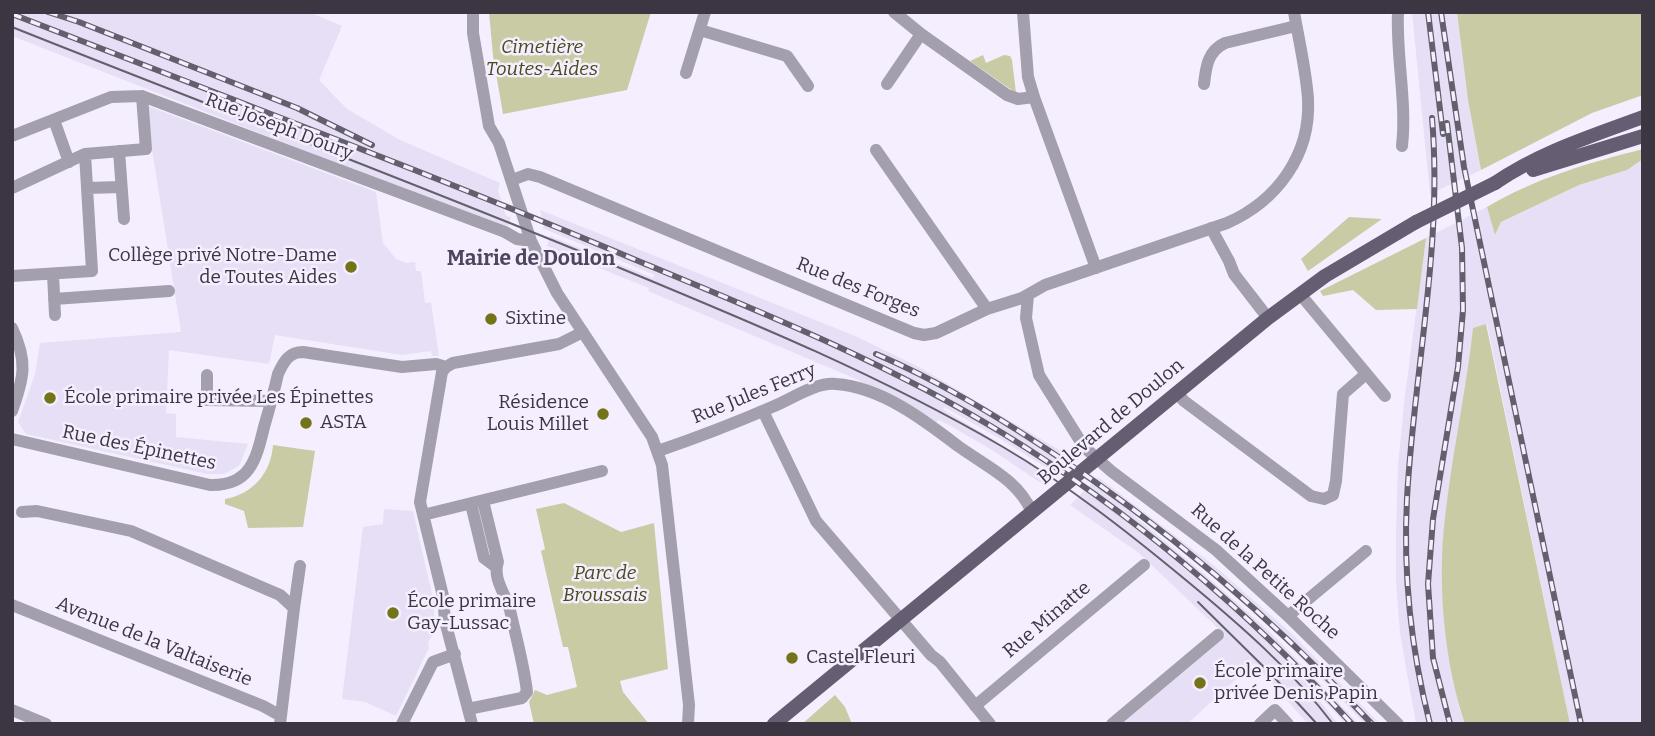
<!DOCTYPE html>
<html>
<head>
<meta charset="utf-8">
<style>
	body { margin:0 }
	#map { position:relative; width:1655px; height:736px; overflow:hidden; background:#f4eeff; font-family:Bitter,serif }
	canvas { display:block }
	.frame { position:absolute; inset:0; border:14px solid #3b3642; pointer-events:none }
</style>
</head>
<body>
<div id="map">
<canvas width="1655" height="736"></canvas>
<div class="frame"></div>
</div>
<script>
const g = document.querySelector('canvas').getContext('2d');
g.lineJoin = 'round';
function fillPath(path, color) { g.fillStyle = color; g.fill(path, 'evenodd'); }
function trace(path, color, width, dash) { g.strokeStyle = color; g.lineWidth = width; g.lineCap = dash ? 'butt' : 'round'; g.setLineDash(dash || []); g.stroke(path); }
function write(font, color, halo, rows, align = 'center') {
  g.font = font + ' Bitter,serif'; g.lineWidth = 5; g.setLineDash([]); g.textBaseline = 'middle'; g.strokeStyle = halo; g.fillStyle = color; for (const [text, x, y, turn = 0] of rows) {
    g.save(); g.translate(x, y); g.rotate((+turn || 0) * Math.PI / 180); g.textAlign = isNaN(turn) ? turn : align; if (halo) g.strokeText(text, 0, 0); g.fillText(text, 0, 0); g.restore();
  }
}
fillPath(new Path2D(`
	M12,12H309L342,26L319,80L347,109L400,140L500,183L498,190L506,216L511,217L507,230L12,36Z
	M1412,12H1457L1468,100L1481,170L1430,194Z
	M145,105L376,192L383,243L396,259L406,263L415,262L416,271H421L425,303L431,302L439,356H432L431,351L402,355L275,335L269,364L169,350L166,413L176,414V437L248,444L239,466L224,474H207L26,434L18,422L35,374L40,343L181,332Z
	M1643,159V724H1570L1487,324L1473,329L1442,583L1447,641L1459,707L1465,724H1416L1400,633L1396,582V532L1398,465L1405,395L1426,238L1487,207L1495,234L1501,222L1579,185L1627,170Z
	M540,210L855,336L919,367L1073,458L1053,472L999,438L944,407L943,409L1050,475L1041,483L992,450L949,425L939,420L936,422L856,379L648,291L649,288L552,249L547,246L550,236L653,278L655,275L542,228L544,226Z
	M1098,477L1212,564L1291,633L1380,724H1365L1273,629L1222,584L1143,520L1133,515L1203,573L1270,632L1359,724H1346L1296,671L1338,724H1308L1254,663L1187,724H1125L1122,721L1225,635L1139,553L1070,505Z
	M384,509L413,511L434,603V616L438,620L437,633L433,634L428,642L429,648L396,716L365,702L342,699L363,527L383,524Z`), '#e7dff5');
fillPath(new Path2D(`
	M489,12H651L627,90L503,114L493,56Z
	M1457,12H1643V95L1592,113L1481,170L1468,100Z
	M983,55L986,63L1004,55L1010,56L1012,60L1016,93L970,61Z
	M1643,149V159L1627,170L1579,185L1501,222L1495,235L1487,207C1536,178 1588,163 1643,149Z
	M1349,217L1382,219L1308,271L1301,259Z
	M1426,238L1417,309L1376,310L1353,290L1323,296L1320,291Z
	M1486,324L1570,724H1465C1444,662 1437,582 1445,518C1452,454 1466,392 1473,328Z
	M273,445L315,451L303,527L248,528L244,511L225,504V499C253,494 271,473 273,445Z
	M564,503L621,532L654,523L668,669L620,681L623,692L649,724H534L529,702L535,690L547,695L577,687L568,647H563L541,551L545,549L536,509Z
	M835,695L845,707L852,724H802Z`), '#c9cba4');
trace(new Path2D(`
	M473,12V33L489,126L499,143L531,241L557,293L652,437L662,465L689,705L688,724
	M894,12L921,34L1007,95L1018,99L1034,97L1096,268
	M1023,12L1028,77L1034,97
	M1398,12C1396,57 1407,102 1402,146
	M700,30L787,56L808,86
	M686,73L705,12
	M887,84L921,34
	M1204,84C1206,66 1208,51 1225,43L1296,26
	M54,120L69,162
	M12,136L111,97L142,96L505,232L517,239L531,241
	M876,150L987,309
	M119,151L124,219
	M512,180L528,174L540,177L914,333L924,335L936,333L987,309L1022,298L1045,285L1227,223C1277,201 1311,155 1308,99C1306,70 1299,41 1294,12
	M12,188L85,154L146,149L142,96
	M87,188L121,187
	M1211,228L1229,261L1234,274L1268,318
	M53,274L55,315
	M12,276L92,271L85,154
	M1300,294L1385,396
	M1028,295L1026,318L1039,375L1084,447L1111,471L1216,550L1288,616L1398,724
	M54,299L169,291
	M12,328C28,361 24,378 12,411
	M446,367L442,372L420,502L443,596L445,621L472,724
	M207,375V400L272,401
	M1177,393L1184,401L1311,496L1324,499L1333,495L1336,481L1343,394L1366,374
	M763,411L816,521L931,655L940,662L990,724
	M12,439L210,485C250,486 256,460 264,427C269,410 274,392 278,374C284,361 289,352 303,352L402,367L436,364L446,367L453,363L559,344L583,332
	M658,451C696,438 735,423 772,407C792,399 815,382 836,384C881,387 924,420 958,446C987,467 1017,479 1032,512
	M471,504L484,558L496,567
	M22,512L37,511L131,531L280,595L294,608L280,724
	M423,515L602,471
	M12,605L263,706L281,716
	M294,608L300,566
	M1288,616L1366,551
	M975,706L1144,565
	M468,709L522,698L527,692C524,665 516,637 510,610C506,595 492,578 498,562L483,501
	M12,710L46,724
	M402,724L433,662L455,654
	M1112,724L1218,635
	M1260,724L1275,710L1288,724`), '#a49fac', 12);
trace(new Path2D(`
	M1533,170L1643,136
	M1495,183C1540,152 1592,136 1643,117
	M774,724L1268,318L1325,276L1416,222`), '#655d72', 14);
trace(new Path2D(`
	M12,27C205,104 399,177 591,256C731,314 871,370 1003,447C1068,485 1129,533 1187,581C1239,624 1292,670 1333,724
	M1198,602L1272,675L1317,724`), '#645f6c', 2);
const rail = new Path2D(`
	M48,12L79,22L297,108L372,145
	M1428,12L1443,134
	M1441,12L1464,167L1581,724
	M12,14C223,96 434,175 643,263C766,314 889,364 1004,434C1133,513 1249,612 1352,724
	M1447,123L1462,248L1463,310L1458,367L1433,519L1428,584L1433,658L1450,724
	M876,354C937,380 993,414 1048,450C1168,528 1274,620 1372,724
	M1430,724C1411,650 1403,574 1407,498C1414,371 1443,246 1432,118`);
trace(rail, '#645f6c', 6);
trace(rail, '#f4eeff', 3.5, [10]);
trace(new Path2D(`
	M1416,222L1495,183`), '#655d72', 14);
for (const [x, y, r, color] of [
	[351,267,7,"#73741a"],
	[491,319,7,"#73741a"],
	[50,398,7,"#73741a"],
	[603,414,7,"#73741a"],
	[306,423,7,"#73741a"],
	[393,613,7,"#73741a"],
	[792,658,7,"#73741a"],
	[1200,683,7,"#73741a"]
]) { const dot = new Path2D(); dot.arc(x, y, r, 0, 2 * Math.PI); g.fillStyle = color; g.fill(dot); trace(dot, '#f4eeff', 2.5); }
write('italic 19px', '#494a1a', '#f4eeff', [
	["Cimetière",542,48],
	["Toutes-Aides",542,70],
	["Parc de",605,574],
	["Broussais",605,596]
]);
write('19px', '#3b3642', '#f4eeff', [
	["Rue Joseph Doury",279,127,21],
	["Rue des Forges",858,288,22],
	["Rue Jules Ferry",754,394,-22],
	["Boulevard de Doulon",1111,422,-40],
	["Rue des Épinettes",139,448,12],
	["Rue de la Petite Roche",1265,572,42],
	["Rue Minatte",1047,620,-40],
	["Avenue de la Valtaiserie",154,642,22]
]);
write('19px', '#3b3642', '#f4eeff', [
	["Collège privé Notre-Dame",337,256,"right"],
	["de Toutes Aides",337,278,"right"],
	["Sixtine",505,319],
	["École primaire privée Les Épinettes",64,398],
	["Résidence",589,403,"right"],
	["Louis Millet",589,425,"right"],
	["ASTA",320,423],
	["École primaire",407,602],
	["Gay-Lussac",407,624],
	["Castel Fleuri",806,658],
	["École primaire",1214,672],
	["privée Denis Papin",1214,694]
], 'left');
write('bold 21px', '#4f465d', '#f4eeff', [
	["Mairie de Doulon",531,259]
]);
</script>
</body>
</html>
